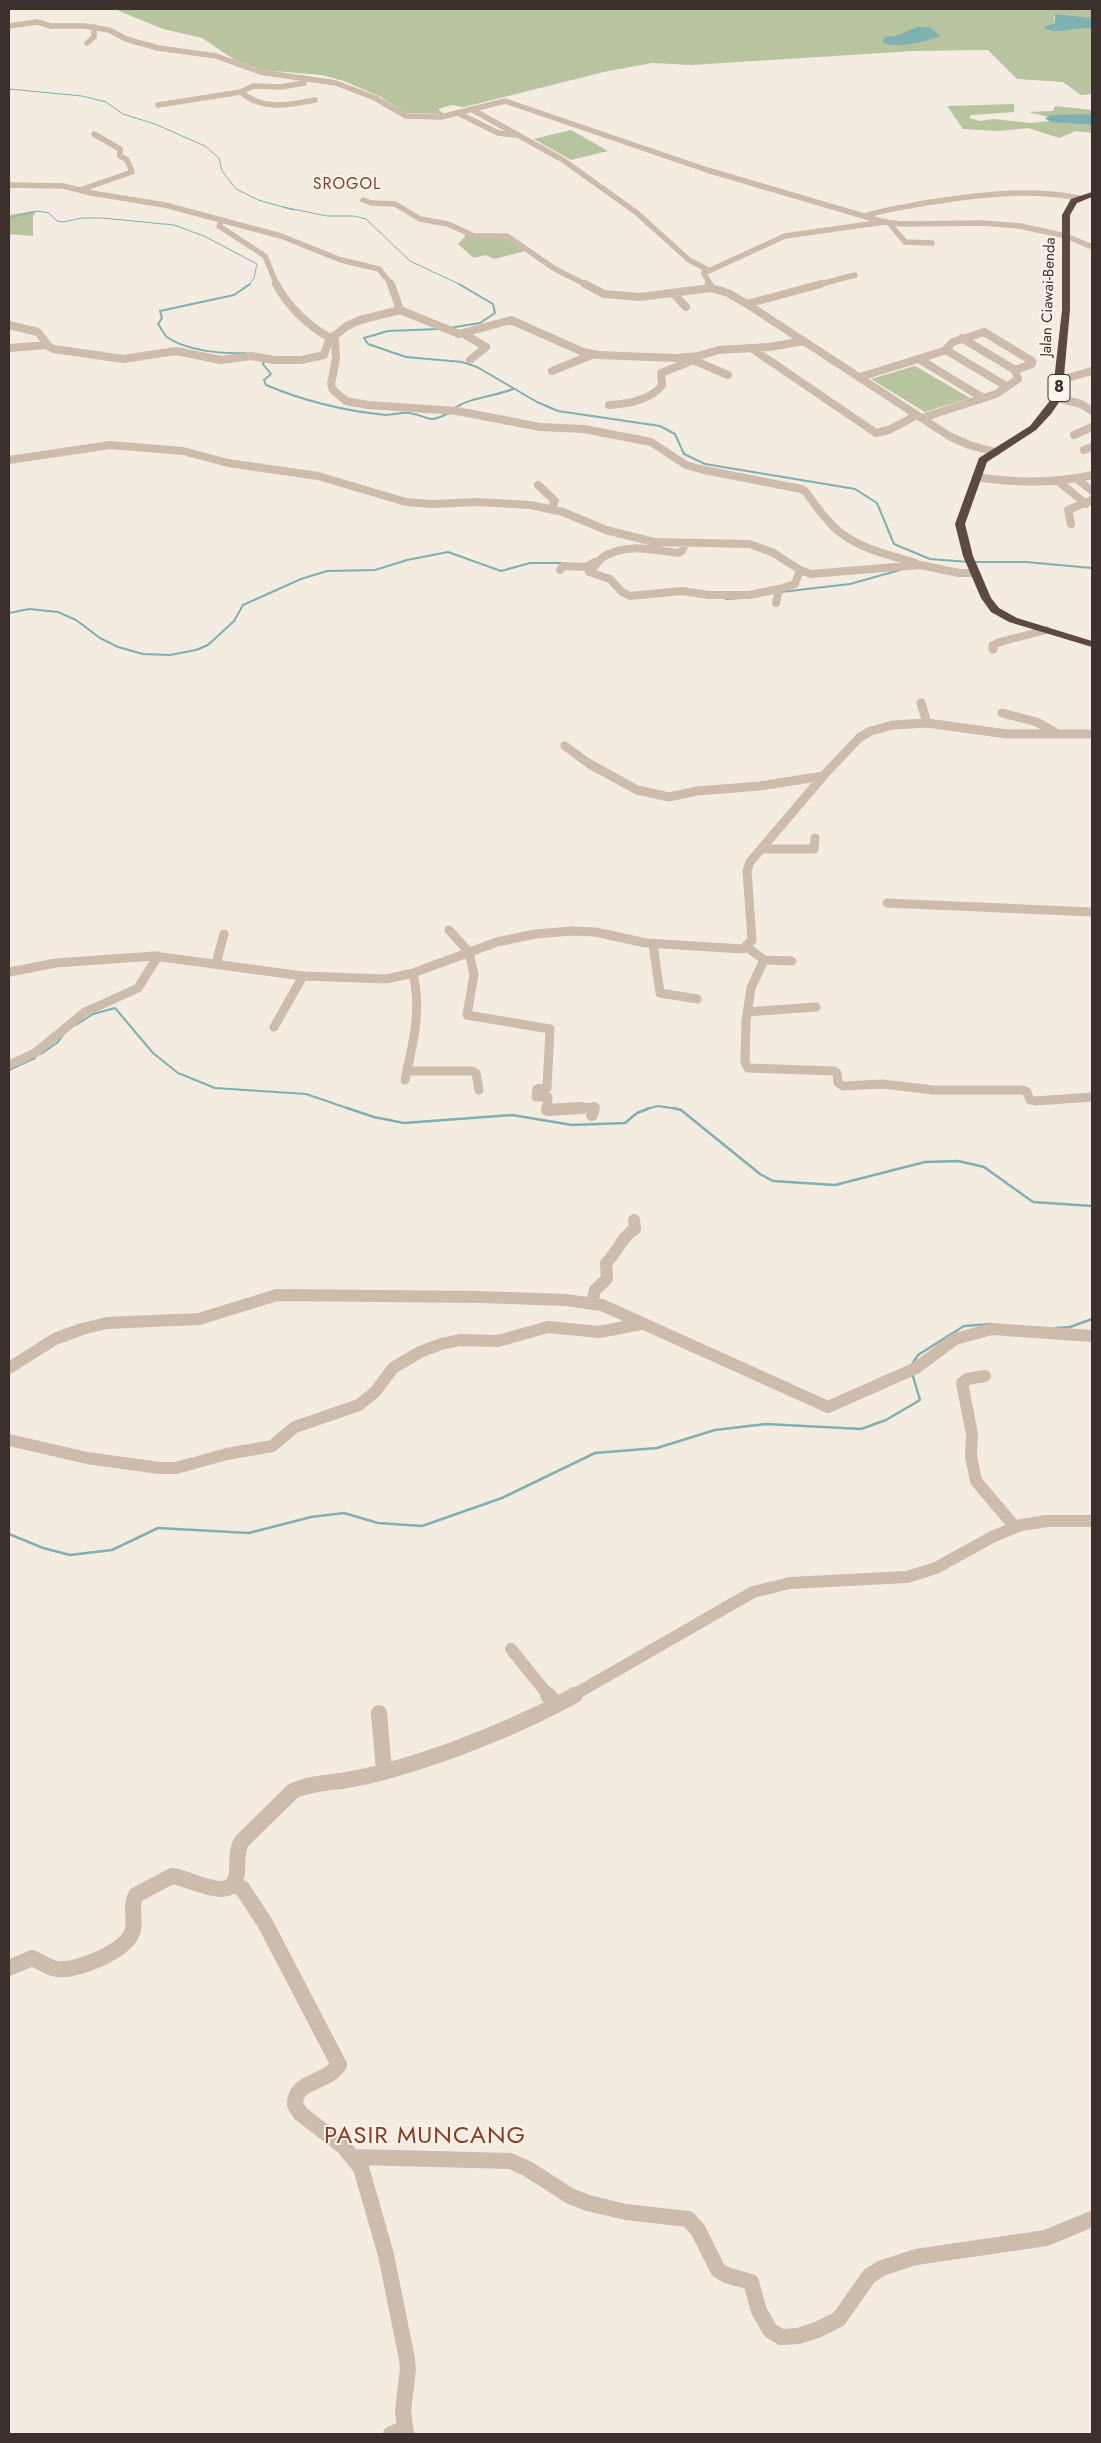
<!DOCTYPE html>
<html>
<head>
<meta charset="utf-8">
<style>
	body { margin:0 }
	#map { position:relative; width:1101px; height:2443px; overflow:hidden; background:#f4ebe1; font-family:Jost,sans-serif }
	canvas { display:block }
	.frame { position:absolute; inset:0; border:10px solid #3b302b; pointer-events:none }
</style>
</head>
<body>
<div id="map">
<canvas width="1101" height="2443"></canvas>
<div class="frame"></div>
</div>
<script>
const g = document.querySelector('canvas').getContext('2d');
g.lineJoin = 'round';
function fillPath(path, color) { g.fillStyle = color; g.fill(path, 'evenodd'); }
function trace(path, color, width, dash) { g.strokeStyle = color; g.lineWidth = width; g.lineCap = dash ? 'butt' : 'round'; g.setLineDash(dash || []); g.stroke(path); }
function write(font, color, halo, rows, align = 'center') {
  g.font = font + ' Jost,sans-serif'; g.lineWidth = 4; g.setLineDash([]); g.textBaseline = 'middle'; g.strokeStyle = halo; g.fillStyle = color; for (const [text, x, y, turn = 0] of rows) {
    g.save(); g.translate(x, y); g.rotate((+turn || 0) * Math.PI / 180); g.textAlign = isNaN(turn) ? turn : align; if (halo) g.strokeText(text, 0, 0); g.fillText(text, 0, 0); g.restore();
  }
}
fillPath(new Path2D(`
	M105,9H1092V18L1054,16L1055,23L1043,27C1054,35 1060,29 1071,28C1078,27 1085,28 1092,29V94L1081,95L1063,82L1017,79L988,50L914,51L691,65L652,63L608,71L464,107L452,105L438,109L444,114L405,113L381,97L344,81L322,75L261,70L235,60L202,38L163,29L117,10Z
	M1014,104V112L971,115L969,118L980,121L993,119L1031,123L1048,121L1092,125V133L1076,131L1059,138L1028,128L998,131L963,129L947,106Z
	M1055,106L1092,110V114L1049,117L1028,112L1053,111Z
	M571,130L608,151L571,160L534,139Z
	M33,211L36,212L33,216V236L9,234V215Z
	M466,235L507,239L525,251L494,259L486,255L474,258L458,244Z
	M915,366L970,398L925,412L871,379Z`), '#b8c4a0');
fillPath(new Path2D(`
	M1055,14L1092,18V29C1074,25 1055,37 1043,27L1055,23Z
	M917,27H929L941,36C927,41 896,50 882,42L885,37L896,36Z
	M1090,114H1092V125L1051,122L1045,118L1052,115Z`), '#7fb0b2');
trace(new Path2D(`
	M9,89L82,96L106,102L123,114L155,124L205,146L219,158L222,171L236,189L258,200L294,210L283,207L327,216H354L366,219L410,261L461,285
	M9,218L37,211L49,213L57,221L63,222L82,218H102L174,225L204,236L257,264L254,278L249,285`), '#7fb0b2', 1);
trace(new Path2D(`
	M449,328L480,323L495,313L493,304L459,284
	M439,329L388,331L364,338L368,344L406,357L462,362L477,367L537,402L558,411L660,426L675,434L684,454L705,464L855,489L877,503L894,544L930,559L969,562
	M245,353C223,354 186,351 167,337C164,334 161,328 158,324L162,318L160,311L234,295L250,284
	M264,361L263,364L271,374L264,380L266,385C304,401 345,411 386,415C394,415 402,412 409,413C431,416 425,425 449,413
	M453,409C470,397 493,397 513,389
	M974,562H1026L1092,568
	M781,592L850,584L900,570
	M726,599L743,598
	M9,613L29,609L58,612L76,620L100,638L118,647L143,654L170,655L196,650L208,645L234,621L243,605L301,579L327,571L375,570L407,560L448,552L501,571L530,563H562
	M76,1025L93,1014L115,1008L153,1053L178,1073L215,1088L306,1094L350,1109
	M41,1054L58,1042L63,1035
	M9,1070L35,1058
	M646,1109L658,1106L678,1109`), '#7fb0b2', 2);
trace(new Path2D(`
	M347,1108L374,1117L404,1123L512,1115L572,1125L625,1123L637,1113L650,1108
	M673,1108L681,1110L760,1174L773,1181L835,1185L925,1162L958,1161L984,1167L1033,1202L1092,1206
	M1056,1328L1070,1327L1092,1319
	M911,1366L918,1355L964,1326L991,1324
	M9,1534L43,1548L70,1555L112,1550L158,1528L249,1533L311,1517L344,1513L378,1523L422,1526L502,1498L595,1453L657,1448L715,1430L766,1424L861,1429L886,1420L920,1400L912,1373`), '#7fb0b2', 2.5);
trace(new Path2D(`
	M9,26L37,22L51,26H84L109,30L126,39L158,48L216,56L260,72L336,83L375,98L406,116L441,117L505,101L707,170L884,222
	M87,43L94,37V27
	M304,83L281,87L253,86L241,92C262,111 290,105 315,100
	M158,105L241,92
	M471,109L563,160L637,213L689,260L708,270
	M458,113L498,133L516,135
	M9,185L63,186L91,193L165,205L281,236L341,260L379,269L392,285
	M80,190L132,172L127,160L120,156V149L94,134
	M363,200L372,203L395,204L420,219L448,224L474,236H507L555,269L587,285
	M865,216C885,209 905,207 925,203C978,195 1026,188 1079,198
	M221,221L219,226L265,256L277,285
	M890,224L905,242L932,243
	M710,285L704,273L785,236L884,222L901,224L982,223L1020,226L1066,236L1092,247
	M817,285L855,275`), '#cdbbac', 5.5);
trace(new Path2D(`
	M276,284C288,307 312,330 335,340L336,359L331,384L333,390L346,401L368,405L457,411L540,427L584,429L651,442L686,465L704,470L801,489L806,492C815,505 824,518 836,529C858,549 888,554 915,563
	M391,284L400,310
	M585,284L604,294L640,297L711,288
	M709,284L711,288L728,293L747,304L949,436L969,445L995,452
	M674,294L686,307
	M747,304L821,284
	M9,325L38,332L49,347L54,349L123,359L176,351L221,360L251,356L274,360H301L324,355L329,340L347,326L360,320L400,310L459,334L511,320L583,352L597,355L676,358L698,356L719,350L769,347L804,341
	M464,334L486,347L470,360
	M962,338L1015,370
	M9,348L48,345
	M751,348L876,433L889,430L917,415
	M946,350L1006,386
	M919,359L983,398
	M693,360L728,375
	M552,371L594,354
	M860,377L944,351L953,342L984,332L1032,361V364L1015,370L1018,379L996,394L922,418
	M1060,380L1092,371
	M1057,398L1081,404L1092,411
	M609,405C627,404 651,400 662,385L661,373L696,359
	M1074,435L1092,427
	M1084,450L1092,447
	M9,460L110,445L183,451L228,463L318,476L406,502L432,504L477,502L530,505L563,512L606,530L654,542L749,544L772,552L800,570L811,574L920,565L959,573H975
	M976,477C1015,483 1053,484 1092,475
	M1077,479L1092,491
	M1059,482L1086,504
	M538,485L555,501L551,509
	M1071,524L1068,510L1092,500
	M685,544L682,551L678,553C654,550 624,542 602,558C597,562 594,568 589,572L610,579L622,592L630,596L682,591L709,595H749L779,589
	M560,570L563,566L586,567L595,562
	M776,603L779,589L795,584L800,570
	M993,648V645L1000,642L1046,630`), '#cdbbac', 8);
trace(new Path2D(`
	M993,646V649
	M921,703L927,723
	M1002,713L1037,722L1056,733
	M565,746L588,763L637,790L669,797L697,791L760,786L823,776
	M762,849H814L815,838
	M887,903L1092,912
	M449,930L469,952L474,975L467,1015L550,1029L547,1088L537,1089L536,1097H548L547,1109
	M653,944L660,993L697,999
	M747,947L764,960L751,988L746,1021L745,1062L748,1068L834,1071L837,1073L838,1083L843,1086L883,1084L933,1090H1022L1027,1092L1030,1100L1036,1101L1092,1097
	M764,960L792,961
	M216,964L224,934
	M9,972L56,963L154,956L303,976L386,979L413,973L497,942L535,934L571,931L595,932L646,943L743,949L752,940L747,871L750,862L825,774L860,737L871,731L893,725L927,723L1007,734H1092
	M747,1012L816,1007
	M274,1027L303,976
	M9,1065L35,1053L85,1012L138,988L158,956
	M407,1071H472L476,1073L479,1090
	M405,1080C413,1042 422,1012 413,973
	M563,1109L594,1107L593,1109`), '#cdbbac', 9);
trace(new Path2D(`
	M547,1108V1110L582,1108
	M592,1115L594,1108
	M592,1304L595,1290L607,1279L606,1263C617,1253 622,1236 635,1229L634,1220
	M9,1368L55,1339L82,1329L107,1323L199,1319L277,1295L480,1297L566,1300L602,1305L828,1407L916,1368L955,1339L992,1329L1092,1336
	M985,1376L967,1379L962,1383L972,1434L971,1456L976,1481L1015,1527
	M9,1440L87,1458L159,1468H176L227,1454L272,1446L295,1427L359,1405L375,1392L393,1368L420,1352L441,1344L460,1340L498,1341L548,1327L599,1332L641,1324
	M511,1649L549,1696
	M572,1696L753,1592L790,1583L907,1577L936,1568L992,1537L1021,1525L1047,1521H1092`), '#cdbbac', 12);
trace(new Path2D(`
	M548,1695L556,1705
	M379,1713L384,1771
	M232,1885L242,1888L265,1923L339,2065C326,2084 294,2080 295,2105L301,2114L344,2147L361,2168L386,2255L407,2359L408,2369L403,2411L406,2434
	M9,1968L32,1958C40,1961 48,1968 57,1969C76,1972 124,1952 132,1933C137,1921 129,1907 136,1895L172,1876C191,1878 235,1907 237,1871C238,1860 236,1850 242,1841L293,1791C308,1784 325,1783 341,1781C359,1778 377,1774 394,1769C451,1753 523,1724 575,1695
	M355,2157L510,2161L528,2169L570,2196L588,2203L626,2212L688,2219L698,2230L718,2270L726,2275L751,2282L759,2311L770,2330L781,2337L798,2336L817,2330L839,2319L869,2276L882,2268L916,2257L1046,2238L1092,2219
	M391,2434L405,2428`), '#cdbbac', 16);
fillPath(new Path2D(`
	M1092,192V197L1077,203L1070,215V310L1062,398L1051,414L1036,430L987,462L965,524L973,556L991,598L999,608L1017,618L1092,641V647L1009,622L991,612L981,598L963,556L955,524L979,458L1030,426L1052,398L1062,310V215L1071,199Z`), '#5c4a42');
write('15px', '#3b302b', '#fbf5ee', [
	["Jalan Ciawai-Benda",1049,297,-88]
]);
g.letterSpacing = '1px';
write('16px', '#8c3b22', '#fbf5ee', [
	["SROGOL",347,185]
]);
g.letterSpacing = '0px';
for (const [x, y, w] of [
	[1059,388,22]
]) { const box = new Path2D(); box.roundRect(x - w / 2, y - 13.5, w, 27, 4); g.fillStyle = '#fbf5ee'; g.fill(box); trace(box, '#3b302b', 1); }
write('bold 16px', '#3b302b', null, [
	["8",1059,388]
]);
g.letterSpacing = '1px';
write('24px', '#8c3b22', '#fbf5ee', [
	["PASIR MUNCANG",425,2137]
]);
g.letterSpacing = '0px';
</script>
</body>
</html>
